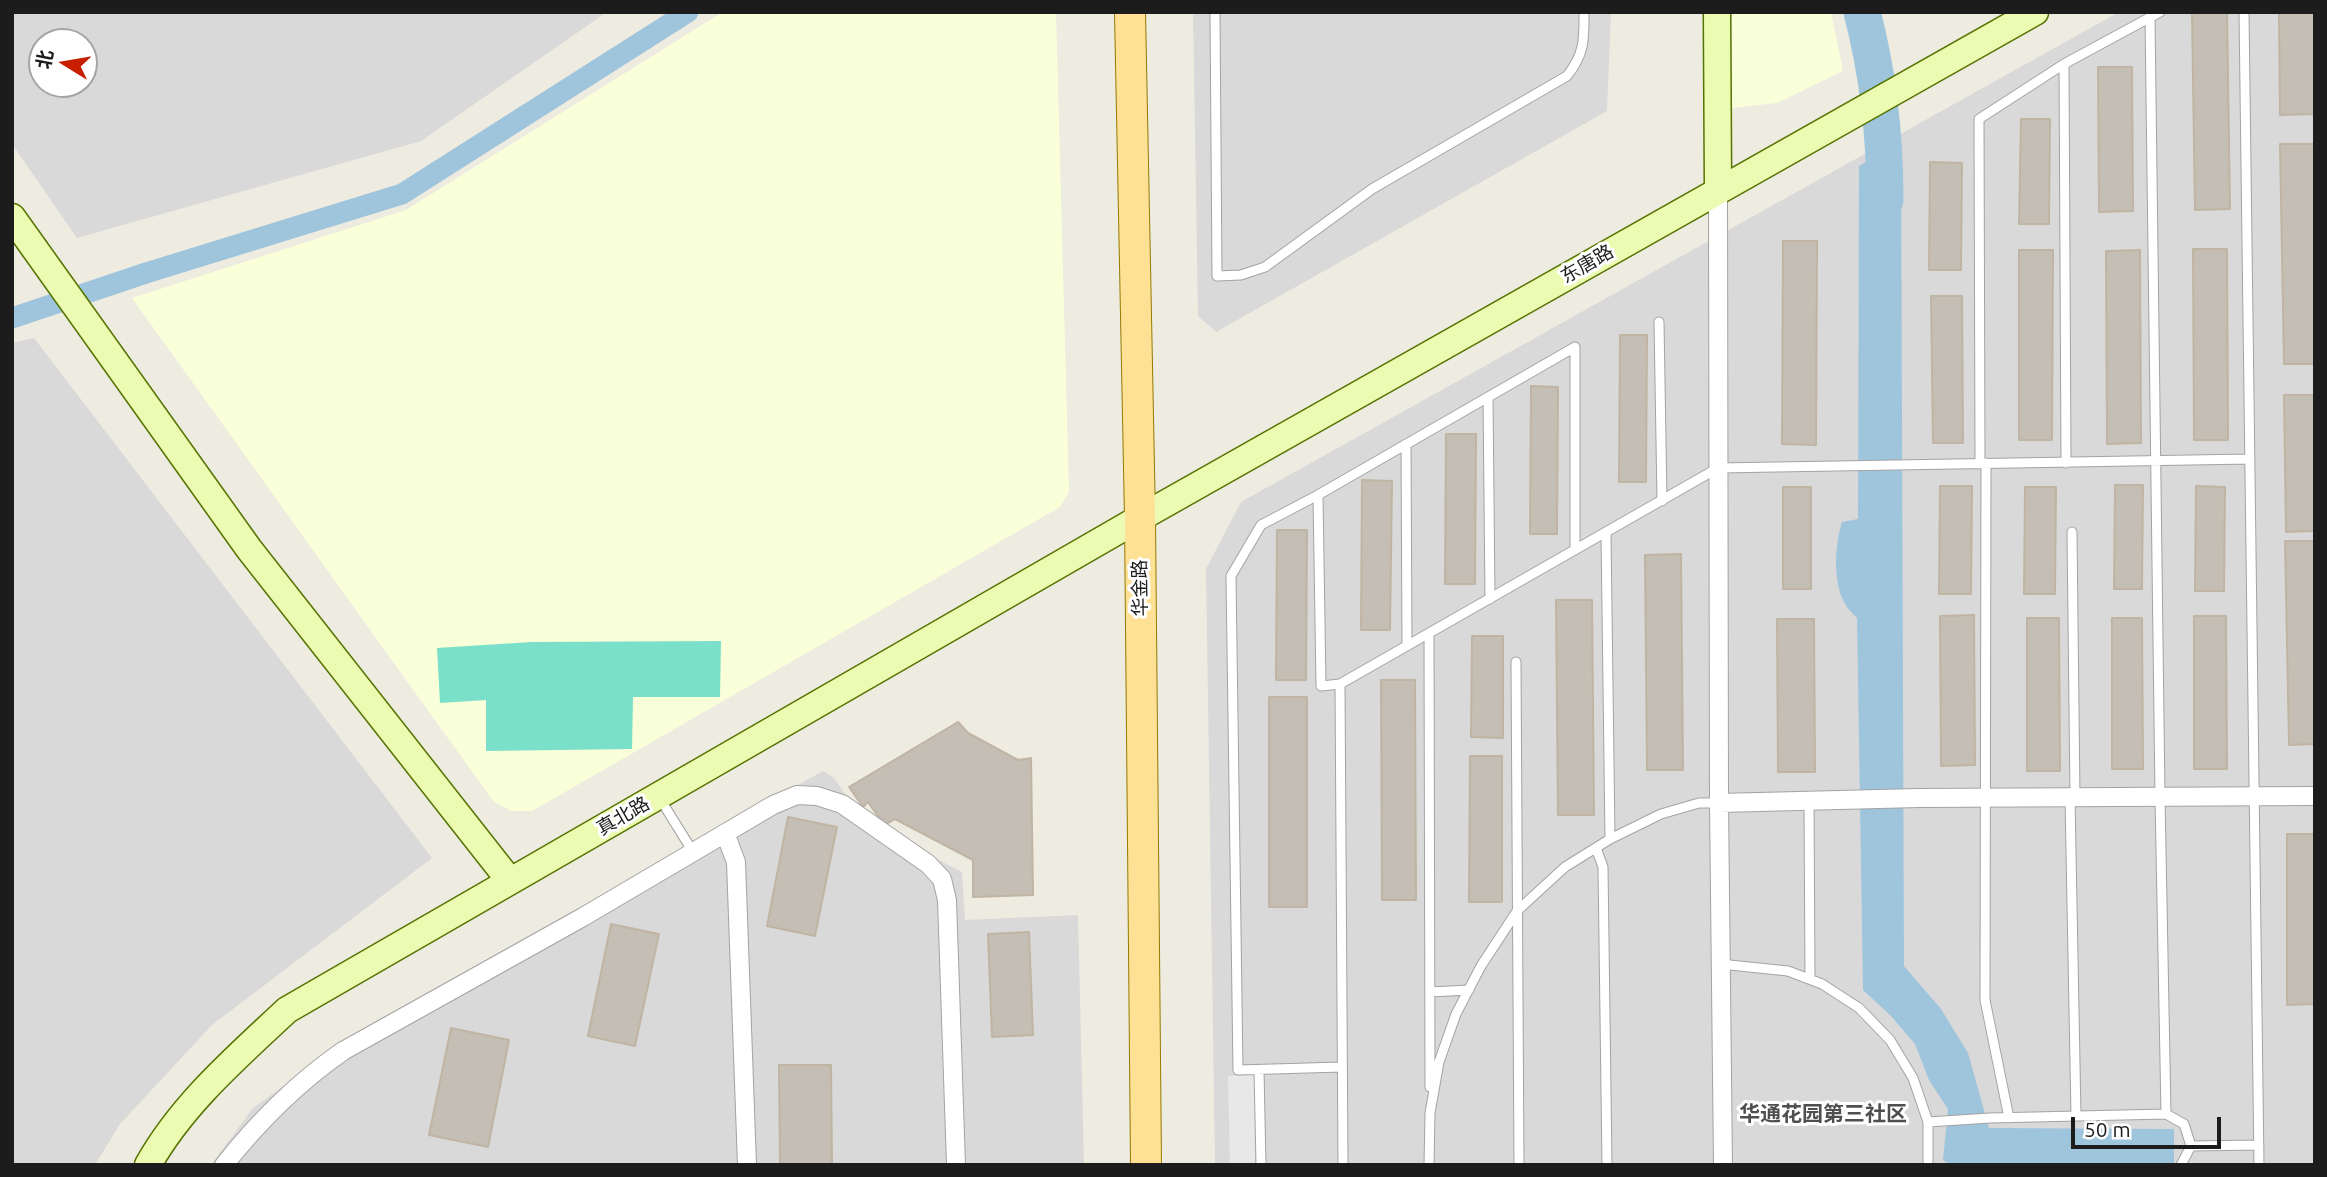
<!DOCTYPE html>
<html>
<head>
<meta charset="utf-8">
<style>
	body { margin:0 }
	#map { position:relative; width:2327px; height:1177px; overflow:hidden; background:#eeebe1; font-family:Ubuntu,"Noto Sans SC",sans-serif }
	canvas { display:block }
	.frame { position:absolute; inset:0; border:14px solid #1c1c1c; pointer-events:none }
	.north { position:absolute; left:28px; top:28px; width:70px; height:70px; box-sizing:border-box; background:#fff; border:2px solid #a4a4a4; border-radius:50%; rotate:281deg; font-size:19px; font-weight:700; line-height:28px; text-align:center; color:#1c1c1c }
	.north::after { content:''; display:block; margin:auto; width:24px; height:32px; background:#c71f00; clip-path:polygon(50% 0,100% 100%,50% 72%,0 100%) }
	.scale { position:absolute; left:2071px; top:1117px; width:150px; height:32px; box-sizing:border-box; border:4px solid #1c1c1c; border-top:0; padding-left:9px; font-size:21px; line-height:24px; white-space:nowrap; color:#1c1c1c; -webkit-text-stroke:5px #fff; paint-order:stroke }
</style>
</head>
<body>
<div id="map">
<canvas width="2327" height="1177"></canvas>
<div class="frame"></div>
<div class="north">北</div>
<div class="scale">50 m</div>
</div>
<script>
const g = document.querySelector('canvas').getContext('2d');
g.lineJoin = 'round';
function fillPath(path, color) { g.fillStyle = color; g.fill(path, 'evenodd'); }
function trace(path, color, width, dash) { g.strokeStyle = color; g.lineWidth = width; g.lineCap = dash ? 'butt' : 'round'; g.setLineDash(dash || []); g.stroke(path); }
function write(font, color, halo, rows, align = 'center') {
  g.font = font + ' Ubuntu,"Noto Sans SC",sans-serif'; g.lineWidth = 6; g.setLineDash([]); g.textBaseline = 'middle'; g.strokeStyle = halo; g.fillStyle = color; for (const [text, x, y, turn = 0] of rows) {
    g.save(); g.translate(x, y); g.rotate((+turn || 0) * Math.PI / 180); g.textAlign = isNaN(turn) ? turn : align; if (halo) g.strokeText(text, 0, 0); g.fillText(text, 0, 0); g.restore();
  }
}
fillPath(new Path2D(`
	M12,12H607L421,141L77,238L12,144ZM42,42H84V84H42Z
	M1193,12H1611L1607,111L1216,332L1198,316Z
	M2119,12H2315V1165H1215L1206,569L1241,502Z
	M34,338L432,858L212,1025L120,1124L95,1165H12V343Z
	M823,771L834,778L856,810L897,838L962,872L965,920L1078,915L1084,1165H211L253,1108L364,1028Z`), '#dad9d9');
fillPath(new Path2D(`
	M723,12H1056L1069,492L1060,507L532,811H511L493,801L132,298L406,210Z
	M1732,12H1831L1843,71L1777,103L1732,108Z`), '#f9ffd8');
fillPath(new Path2D(`
	M721,641L720,697H633L632,749L486,751V700L440,703L437,648L531,642Z`), '#7be0c9');
fillPath(new Path2D(`
	M1254,1075L1255,1165H1230L1228,1076Z`), '#e8e8e8');
fillPath(new Path2D(`
	M1901,141L1904,966L1941,1009L1968,1053L1989,1128L2174,1129V1165H1950L1943,1160L1948,1109L1929,1080L1915,1044L1891,1016L1863,990L1857,618C1852,613 1846,607 1843,600C1833,578 1835,545 1842,522L1858,519L1859,166Z`), '#9fc5dd');
trace(new Path2D(`
	M12,318L146,273L402,194L688,12`), '#9fc5dd', 21);
trace(new Path2D(`
	M1862,12C1878,73 1885,138 1885,200`), '#9fc5dd', 37);
const building = new Path2D(`
	M2192,12H2227L2230,209L2195,210Z
	M2279,12H2314L2315,114L2280,115Z
	M2098,67H2132L2133,211L2099,212Z
	M2021,119H2050L2049,224H2019Z
	M2280,144H2315V364H2284Z
	M1930,162L1962,163L1961,270H1929Z
	M1783,241H1817L1816,445L1782,444Z
	M2193,249H2227L2228,440H2194Z
	M2019,250H2053L2052,440H2019Z
	M2140,250L2141,443L2107,444L2106,251Z
	M1931,296H1962L1963,443H1933Z
	M1620,335H1647L1646,482H1619Z
	M1531,386L1558,387L1557,534H1530Z
	M2284,395H2315V531L2286,532Z
	M1446,434H1476L1475,584H1445Z
	M1362,480L1392,481L1390,630H1361Z
	M2115,485H2143L2142,589H2114Z
	M1940,486H1972L1971,594H1939Z
	M2196,486L2225,487L2224,591H2195Z
	M1783,487H1811V589H1783Z
	M2025,487H2056L2055,594H2024Z
	M1277,530H1307L1306,680H1276Z
	M2285,541H2315V744L2289,745Z
	M1681,554L1683,770H1647L1645,555Z
	M1556,600H1592L1594,815H1558Z
	M1974,615L1975,765L1941,766L1940,616Z
	M2194,616H2226L2227,769H2194Z
	M2027,618H2059L2060,771H2027Z
	M2112,618H2142L2143,769H2112Z
	M1777,619H1814L1815,772H1778Z
	M1472,636H1503V738L1471,737Z
	M1381,680H1415L1416,900H1382Z
	M1269,697H1307V907H1269Z
	M958,722L968,733L1018,760L1031,758L1033,895L973,897V860L895,819L884,825L868,802L863,807L849,787Z
	M1470,756H1502V902H1469Z
	M788,817L837,827L815,936L767,926Z
	M2287,834H2315V1004L2287,1005Z
	M611,924L659,934L635,1046L588,1036Z
	M1029,932L1033,1035L992,1037L988,934Z
	M451,1028L509,1040L488,1147L429,1135Z
	M779,1065H831L832,1165H780Z`);
fillPath(building, '#c5beb4');
trace(building, '#c0b4a3', 2);
const lane = new Path2D(`
	M1215,12L1217,276L1241,275L1265,267L1372,189L1567,76C1585,53 1584,40 1584,12
	M2244,12L2259,1165
	M2150,17L2160,797L2166,1114
	M2064,64L2066,463
	M1659,322L1662,501
	M1488,397L1490,599
	M1406,444L1407,646
	M1980,463L1979,119L2064,64L2160,12
	M1986,463L1985,1000L2009,1118
	M1318,495L1321,686L1340,684L1718,468L2250,459
	M2072,532L2075,797
	M1606,533L1610,839
	M1429,633L1430,1087
	M1516,662L1519,1165
	M1340,684L1343,1165
	M659,797L693,852
	M2070,798L2076,1116
	M1809,801L1810,979
	M1596,848L1603,867L1607,1165
	M1720,964L1788,971L1822,984L1859,1008L1890,1040L1913,1078L1928,1122V1165
	M1430,992L1469,990
	M1342,1067L1238,1070L1231,576L1261,525L1318,495L1575,347V550
	M1259,1070L1261,1165
	M1928,1122L1990,1118L2166,1114L2184,1124L2191,1146L2181,1165
	M2191,1146L2259,1145
	M1429,1165L1430,1113L1439,1062L1456,1014L1481,966L1517,911L1565,867L1610,839L1661,814L1699,803H1719`);
const street = new Path2D(`
	M1718,190L1719,803L1723,1165
	M1719,803L1919,798L2315,796
	M725,833L736,862L747,1165
	M224,1165C259,1121 297,1083 343,1051L583,917L773,805L797,795L817,796L842,804L928,864L942,879L947,900L956,1165`);
const secondary = new Path2D(`
	M1717,12L1718,190
	M12,217L249,549L510,881
	M148,1165C182,1104 237,1057 287,1010L1140,518L2035,12`);
const primary = new Path2D(`
	M1130,12L1140,518L1146,1165`);
trace(lane, '#a3a3a3', 11);
trace(street, '#a3a3a3', 20);
trace(secondary, '#557402', 29);
trace(primary, '#937a00', 32);
trace(lane, '#fff', 9);
trace(street, '#fff', 18);
trace(secondary, '#ecfbb1', 26);
trace(primary, '#fee195', 30);
write('19px', '#1c1c1c', '#fff', [
	["东唐路",1587,264,-30],
	["华金路",1140,588,-91],
	["真北路",623,816,-30]
]);
write('bold 21px', '#4f4f4f', '#fff', [
	["华通花园第三社区",1823,1114]
]);
</script>
</body>
</html>
